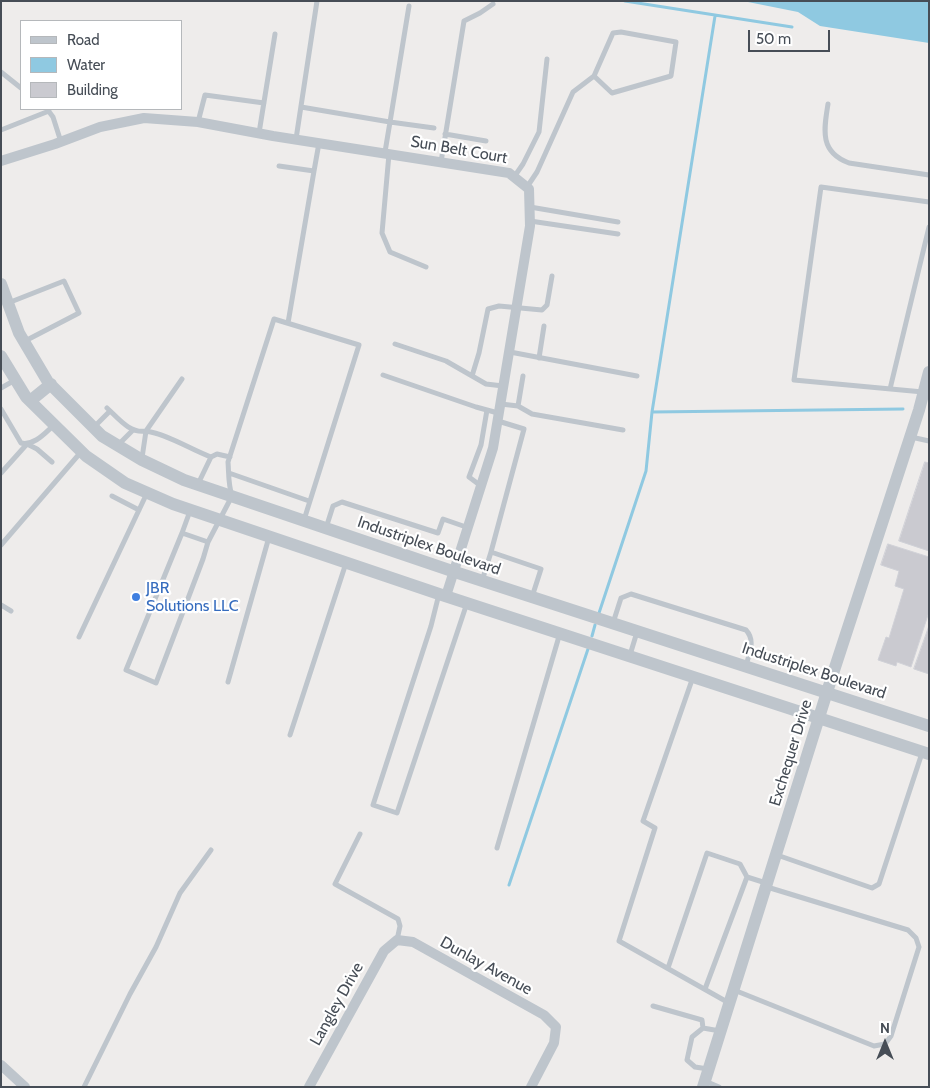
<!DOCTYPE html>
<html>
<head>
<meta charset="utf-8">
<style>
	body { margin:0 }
	#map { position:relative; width:930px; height:1088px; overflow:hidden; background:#eeeceb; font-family:Cabin,sans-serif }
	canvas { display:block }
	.frame { position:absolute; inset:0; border:2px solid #464d56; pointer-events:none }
	.legend { position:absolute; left:20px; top:20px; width:162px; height:90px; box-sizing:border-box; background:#fff; border:1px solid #b5b8bb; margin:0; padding:6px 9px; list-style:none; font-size:15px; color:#464d56 }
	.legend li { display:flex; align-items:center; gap:10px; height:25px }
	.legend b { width:25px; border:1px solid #b5b8bb }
	.north { position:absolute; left:860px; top:1018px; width:50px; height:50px; -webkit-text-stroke:4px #fff; paint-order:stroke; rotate:0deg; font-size:14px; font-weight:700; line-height:20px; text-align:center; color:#464d56 }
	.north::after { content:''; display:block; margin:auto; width:18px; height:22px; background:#464d56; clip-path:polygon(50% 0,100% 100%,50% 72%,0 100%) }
	.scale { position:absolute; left:748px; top:30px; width:82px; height:22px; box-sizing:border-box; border:2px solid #464d56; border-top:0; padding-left:6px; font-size:15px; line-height:18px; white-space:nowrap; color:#464d56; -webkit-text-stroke:4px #fff; paint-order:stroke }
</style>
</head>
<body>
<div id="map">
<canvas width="930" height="1088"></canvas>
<div class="frame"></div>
<ul class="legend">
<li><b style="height:6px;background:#bec5cc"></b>Road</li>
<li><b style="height:14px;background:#8fc9e1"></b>Water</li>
<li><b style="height:14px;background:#cacad0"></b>Building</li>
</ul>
<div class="north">N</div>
<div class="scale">50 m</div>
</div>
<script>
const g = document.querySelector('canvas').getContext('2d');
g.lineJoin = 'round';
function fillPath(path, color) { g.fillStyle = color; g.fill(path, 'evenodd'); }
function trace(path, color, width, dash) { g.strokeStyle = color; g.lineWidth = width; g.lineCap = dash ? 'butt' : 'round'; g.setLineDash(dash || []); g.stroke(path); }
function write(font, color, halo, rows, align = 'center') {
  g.font = font + ' Cabin,sans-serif'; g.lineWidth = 4.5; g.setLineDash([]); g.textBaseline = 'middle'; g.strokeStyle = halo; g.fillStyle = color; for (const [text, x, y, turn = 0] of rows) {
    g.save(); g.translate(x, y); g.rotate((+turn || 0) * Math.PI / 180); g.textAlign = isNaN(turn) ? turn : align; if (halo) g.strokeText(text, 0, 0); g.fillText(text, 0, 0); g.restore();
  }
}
fillPath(new Path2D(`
	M743,1H929V43L820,26L798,12Z`), '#8fc9e1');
trace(new Path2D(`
	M625,1L792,27
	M715,16L652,412L903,409
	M599,613L646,471L652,412
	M592,636L595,625
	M509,885L588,649`), '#8fc9e1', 3);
const building = new Path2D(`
	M925,462L929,463V551L899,541Z
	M888,544L929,557V612L911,667L897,662L896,666L878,660L886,637L889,638L904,589L895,586L899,571L881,565Z
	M929,626V674L914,669Z`);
fillPath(building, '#cacad0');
trace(building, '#d0d1d7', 1);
trace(new Path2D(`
	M1,72L21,88
	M828,104C824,129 819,152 849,163L929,175
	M301,107L390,122L409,6
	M47,109L53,117L61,142
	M198,122L205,95L264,103
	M1,130L49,111
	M259,133L275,34
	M445,134L486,141
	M296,139L317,1
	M385,152L390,122L434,128
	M389,154L382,233L390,252L426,267
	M441,162L464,21L480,13L493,4
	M279,166L314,171L319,143
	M514,177L523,164L539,132L547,59
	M527,187L537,172L573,92L594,76L613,33L621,32L676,42L671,76L612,93L594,76
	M530,207L618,222
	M530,221L618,234
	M8,303L64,281L79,313L25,341
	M288,323L314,171
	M395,344L446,361L486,384L503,386
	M510,352L637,376
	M539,358L544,326
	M383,375L476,407L498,413
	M472,376L479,353L488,309L499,306L542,310L547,305L552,276
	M182,379L146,431C167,434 190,449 211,457L198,484
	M1,388L15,380
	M890,389L929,227
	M923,392L794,380L821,187L929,202
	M501,404L518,406L523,376
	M518,406L532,414L623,430
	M107,408C118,418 130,434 146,431L142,458
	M1,409L21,443C34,446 45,433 54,425
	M94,427L110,411
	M911,437L929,441
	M118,445L133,430
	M211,457L217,454L230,457
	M1,473L27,444L37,449L52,462
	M229,473L309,501
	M481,486L469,477L481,445L487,410
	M112,496L139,510
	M190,511L182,533L208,542L232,496C228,483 229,475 228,462L274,319L359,345L304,520
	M326,528L333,506L342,502L438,533L443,519L469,528
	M182,533L126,670L156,683L203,559L208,542
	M1,545L81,452
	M491,552L524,429L498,421
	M482,581L491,552L541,569L532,597
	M439,594L431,626L373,805L397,813L467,603
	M1,605L11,611
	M613,623L621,598L631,594L746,630C756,641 749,653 746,666
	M79,637L147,493
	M630,655L637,632
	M693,677L643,821L655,828L619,941L729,1003
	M228,682L269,537
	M290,735L346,563
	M360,834L335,884L398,919L400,926L397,940
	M497,848L560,633
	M777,855L872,888L879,884L922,753
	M668,968L707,853L740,864L747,877
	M705,989L747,877L766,883
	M734,990L874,1046L885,1044L891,1036L919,947L916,938L908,930L767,887
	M653,1006L702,1020L703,1028
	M708,1069L695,1067L687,1060L692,1037L703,1028L720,1031
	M705,1081L719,1087
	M84,1087L130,994L156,947L180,893L211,850`), '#bec5cc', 5);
trace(new Path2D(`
	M1,161L55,144L100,127L144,118L198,122L273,136L509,173L529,189L530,226L493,448L446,596
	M1,1065L25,1087
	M309,1087L384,951L397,940L413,942L544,1015L556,1027L554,1043L531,1087`), '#bec5cc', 10);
trace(new Path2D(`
	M1,284L19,333L48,382L102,436L142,460L184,480L455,572L929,726
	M1,356L26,397L86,456L125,483L173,504L439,594L929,754
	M30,401L51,384
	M703,1087L827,692L919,410L929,372`), '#bec5cc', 12);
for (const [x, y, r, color] of [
	[136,597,5,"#3f7fe0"]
]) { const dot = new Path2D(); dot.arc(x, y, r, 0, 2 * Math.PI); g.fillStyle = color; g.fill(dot); trace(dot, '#fff', 2); }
write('16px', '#464d56', '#fff', [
	["Sun Belt Court",459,150,10],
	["Industriplex Boulevard",429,546,19],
	["Industriplex Boulevard",814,671,18],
	["Exchequer Drive",791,753,-73],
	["Dunlay Avenue",486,966,29],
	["Langley Drive",337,1004,-61]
]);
write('16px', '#366cbe', '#fff', [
	["JBR",146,588],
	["Solutions LLC",146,606]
], 'left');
</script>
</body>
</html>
